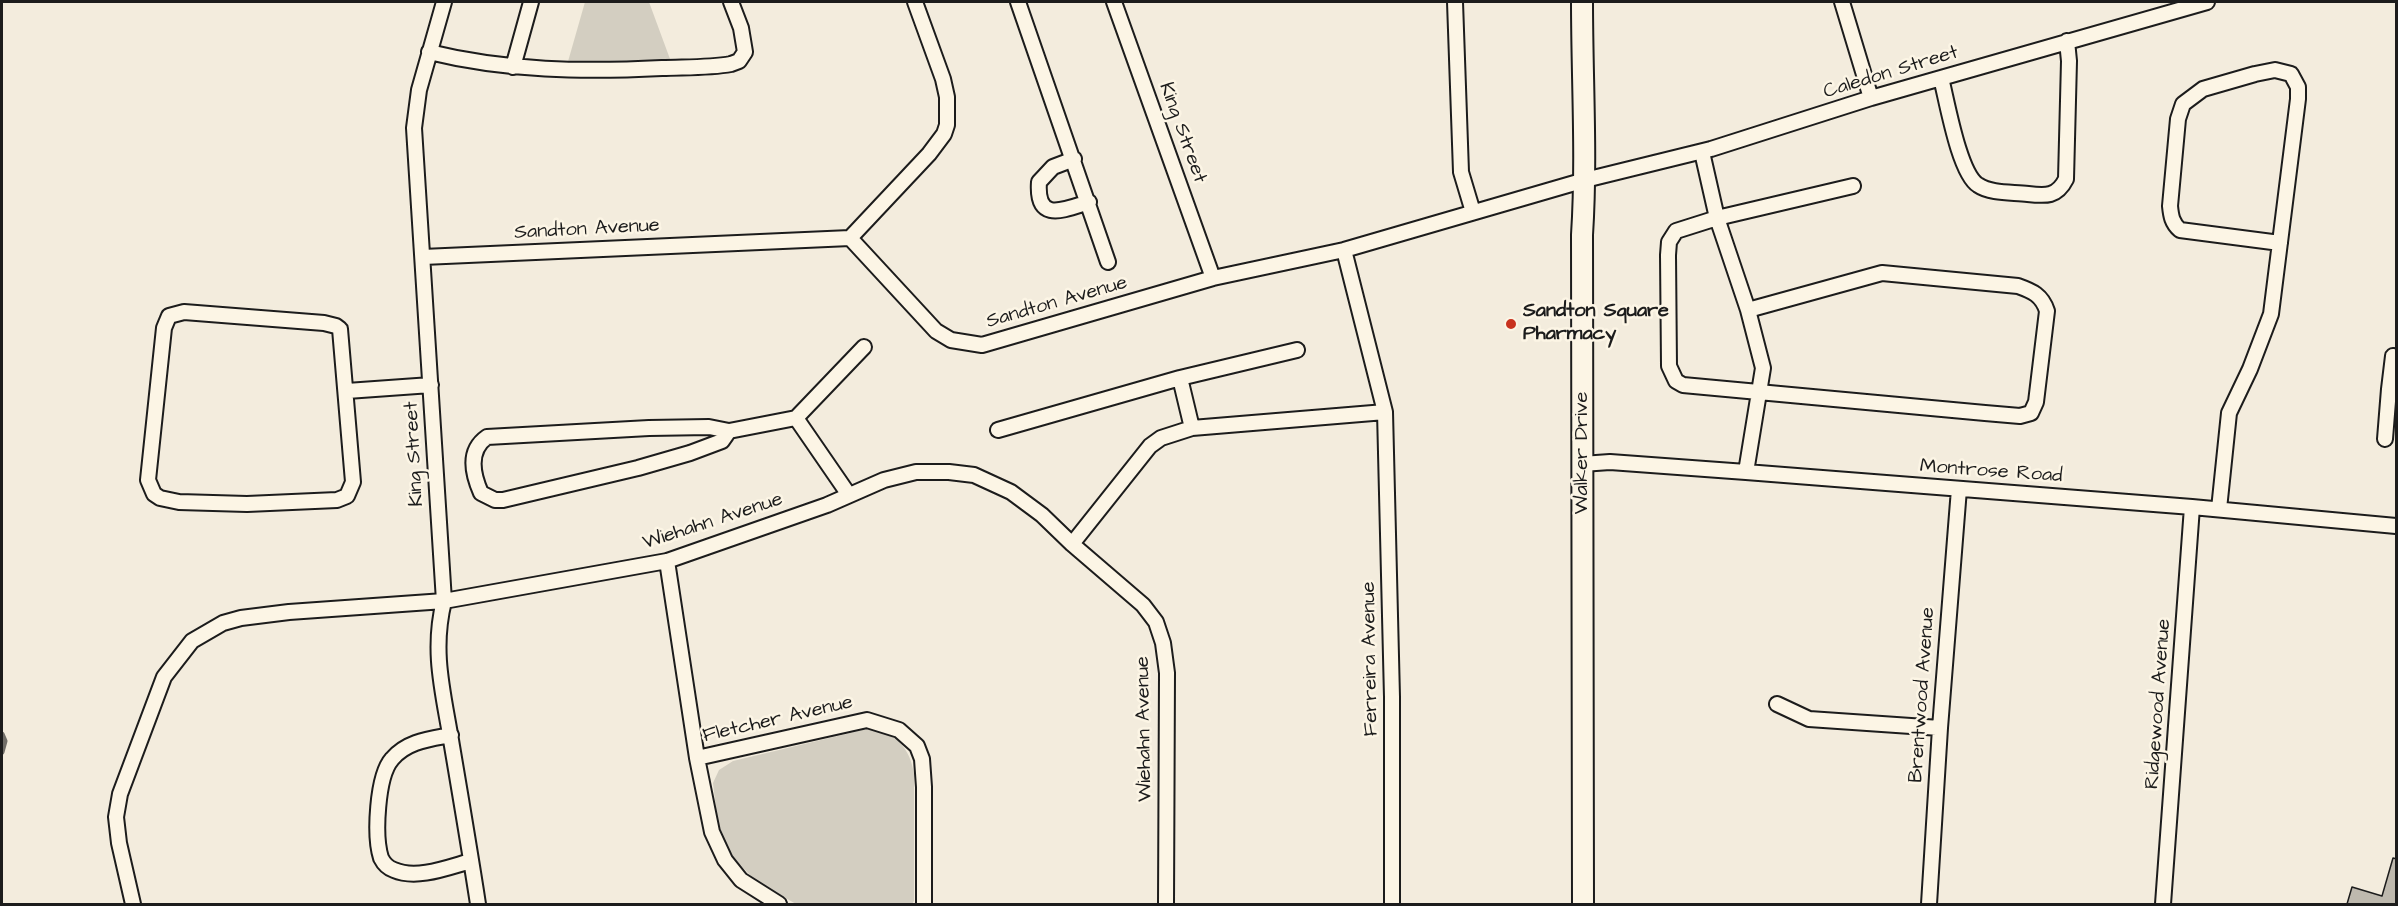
<!DOCTYPE html>
<html>
<head>
<meta charset="utf-8">
<style>
	body { margin:0 }
	#map { position:relative; width:2398px; height:906px; overflow:hidden; background:#f3ecdd; font-family:"Architects Daughter",sans-serif }
	canvas { display:block }
	.frame { position:absolute; inset:0; border:3px solid #1c1c1c; pointer-events:none }
</style>
</head>
<body>
<div id="map">
<canvas width="2398" height="906"></canvas>
<div class="frame"></div>
</div>
<script>
const g = document.querySelector('canvas').getContext('2d');
g.lineJoin = 'round';
function fillPath(path, color) { g.fillStyle = color; g.fill(path, 'evenodd'); }
function trace(path, color, width, dash) { g.strokeStyle = color; g.lineWidth = width; g.lineCap = dash ? 'butt' : 'round'; g.setLineDash(dash || []); g.stroke(path); }
function write(font, color, halo, rows, align = 'center') {
  g.font = font + ' "Architects Daughter",sans-serif'; g.lineWidth = 5; g.setLineDash([]); g.textBaseline = 'middle'; g.strokeStyle = halo; g.fillStyle = color; for (const [text, x, y, turn = 0] of rows) {
    g.save(); g.translate(x, y); g.rotate((+turn || 0) * Math.PI / 180); g.textAlign = isNaN(turn) ? turn : align; if (halo) g.strokeText(text, 0, 0); g.fillText(text, 0, 0); g.restore();
  }
}
fillPath(new Path2D(`
	M585,2H649L670,59L666,63L567,65Z
	M867,729C895,732 910,747 914,774V901L912,904H796L756,881L735,860L721,834L717,818L713,783L719,770L733,761Z`), '#d3cec1');
trace(new Path2D(`
	M2,734L5,741L2,752`), '#716e68', 5);
const building = new Path2D(`
	M2393,858L2397,859V904H2347L2352,887L2382,896Z`);
fillPath(building, '#beb9ae');
trace(building, '#1c1c1c', 1.5);
const street = new Path2D(`
	M444,2L419,90L414,128L444,601C431,653 444,695 452,746C461,799 470,852 478,904
	M1018,2L1108,262
	M1114,2L1213,278
	M1455,2L1461,172L1473,212
	M1842,2L1871,98
	M429,52C506,71 584,72 662,68C685,67 709,68 731,64L739,61L745,52L741,28L731,2
	M513,67L531,2
	M1941,78C1947,101 1959,173 1978,185C1991,194 2013,192 2028,194C2046,196 2057,197 2066,179L2069,61L2067,41
	M1702,152L1717,218L1748,310L1763,368L1746,472
	M1074,159L1053,167L1039,182C1036,223 1063,210 1089,202
	M850,238L929,154L944,134L947,125V97L943,79L915,2
	M1344,250L1385,412L1392,697V904
	M423,257L850,238L936,331L951,340L982,345L1213,278L1344,250L1585,180L1711,149L1871,98L2207,2
	M1748,310L1882,273L2018,286C2032,291 2042,295 2047,311L2036,402L2031,413L2020,416L1985,413L1683,385L1676,381L1669,366L1668,255L1669,242L1676,231L1717,218L1853,186
	M184,312L324,323L336,326L340,329L353,482L347,496L337,500L247,504L179,502L160,498L154,494L148,480L164,328L169,316Z
	M1180,378L1192,428
	M2389,389L2393,356
	M347,391L431,385
	M998,430L1180,378L1297,350
	M729,431L722,441L690,453L638,468L503,500H495L481,493C473,475 467,451 487,437L649,428L709,427L729,431L796,418
	M2385,439L2389,389H2396
	M1582,464L1610,462L1746,472L2192,507L2396,526
	M849,495L796,418L864,347
	M2219,509L2229,413L2250,369L2271,314L2298,99V87L2291,74L2275,70L2255,74L2203,89L2183,104L2178,119L2170,206C2171,216 2172,223 2180,230L2280,243
	M1072,544L1150,446L1161,438L1192,428L1385,412
	M667,561L697,758L712,832L725,860L741,880L779,904
	M1777,704L1809,719L1940,728
	M451,735C430,739 407,741 392,759C377,776 374,836 381,858C384,864 388,868 394,870C417,880 449,867 471,861
	M697,758L867,720L899,730L917,746L922,759L924,787V904
	M133,904L119,843L116,817L120,794L164,677L192,641L223,623L241,618L289,612L444,601L667,561L827,505L884,480L916,472H949L974,475L1011,492L1042,515L1072,544L1143,605L1156,622L1163,643L1167,673L1166,904
	M1929,904L1940,728L1959,489
	M2163,904L2192,507`);
const secondary = new Path2D(`
	M1582,2C1582,79 1587,158 1582,235L1583,904`);
trace(street, '#1c1c1c', 18);
trace(secondary, '#1c1c1c', 24);
trace(street, '#fcf5e5', 14);
trace(secondary, '#fcf5e5', 20);
for (const [x, y, r, color] of [
	[1511,324,6,"#c8321e"]
]) { const dot = new Path2D(); dot.arc(x, y, r, 0, 2 * Math.PI); g.fillStyle = color; g.fill(dot); trace(dot, '#fcf5e5', 2); }
write('20px', '#1c1c1c', '#fcf5e5', [
	["Caledon Street",1891,73,-17],
	["King Street",1182,133,70],
	["Sandton Avenue",587,230,-3],
	["Sandton Avenue",1057,303,-16],
	["Walker Drive",1583,453,-90],
	["King Street",415,454,-93],
	["Montrose Road",1991,472,4],
	["Wiehahn Avenue",713,522,-18],
	["Ferreira Avenue",1371,659,-91],
	["Brentwood Avenue",1923,695,-86],
	["Ridgewood Avenue",2159,704,-86],
	["Fletcher Avenue",778,720,-13],
	["Wiehahn Avenue",1145,729,-91]
]);
write('bold 20px', '#1c1c1c', '#fcf5e5', [
	["Sandton Square",1523,312],
	["Pharmacy",1523,335]
], 'left');
</script>
</body>
</html>
